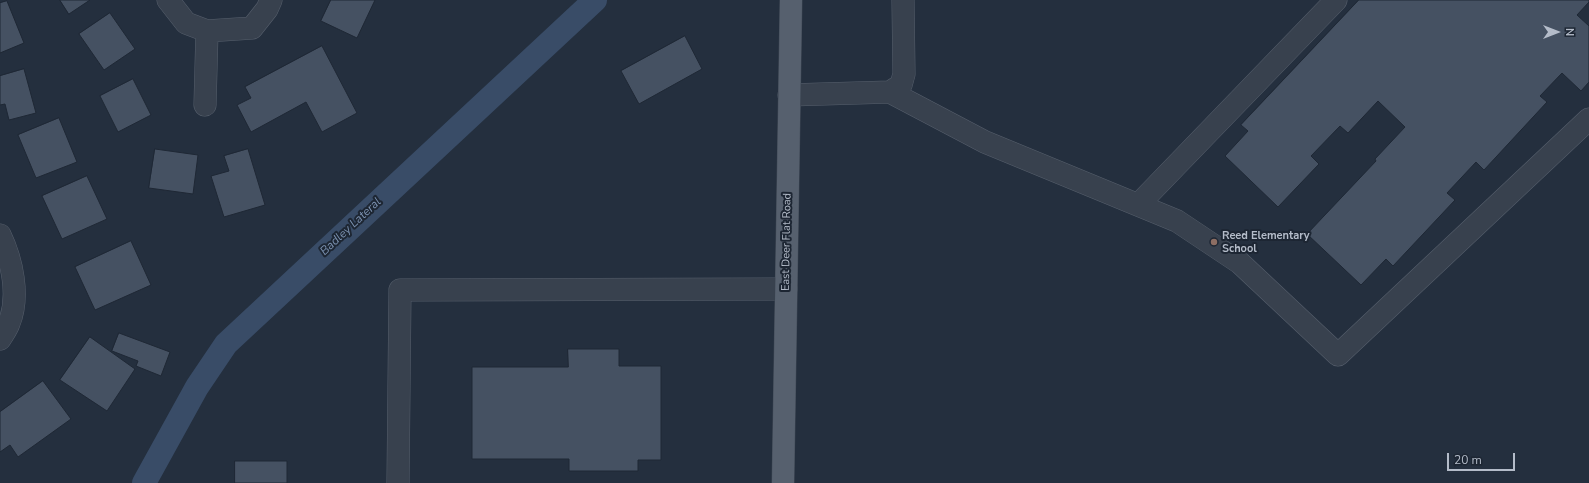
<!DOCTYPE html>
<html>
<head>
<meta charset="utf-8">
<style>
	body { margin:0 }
	#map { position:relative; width:1589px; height:483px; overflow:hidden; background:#242f3e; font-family:"Nunito Sans",sans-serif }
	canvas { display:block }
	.north { position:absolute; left:1537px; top:12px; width:40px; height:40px; -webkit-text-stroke:3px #1d2633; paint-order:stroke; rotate:90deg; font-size:11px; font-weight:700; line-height:16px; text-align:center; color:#b4bcc9 }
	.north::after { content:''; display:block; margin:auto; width:14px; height:18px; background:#b4bcc9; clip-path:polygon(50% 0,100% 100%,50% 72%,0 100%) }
	.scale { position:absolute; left:1447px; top:453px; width:68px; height:18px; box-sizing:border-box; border:2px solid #b4bcc9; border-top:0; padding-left:5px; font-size:12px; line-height:14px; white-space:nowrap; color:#b4bcc9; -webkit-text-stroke:3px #1d2633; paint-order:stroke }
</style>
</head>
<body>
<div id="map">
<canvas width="1589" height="483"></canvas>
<div class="north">N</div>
<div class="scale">20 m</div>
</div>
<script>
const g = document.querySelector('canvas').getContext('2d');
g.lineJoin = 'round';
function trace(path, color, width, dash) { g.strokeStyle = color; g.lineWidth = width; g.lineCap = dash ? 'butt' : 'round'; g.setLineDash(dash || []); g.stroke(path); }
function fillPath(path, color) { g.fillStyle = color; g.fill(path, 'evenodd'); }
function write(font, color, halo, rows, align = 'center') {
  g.font = font + ' "Nunito Sans",sans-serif'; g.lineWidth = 4; g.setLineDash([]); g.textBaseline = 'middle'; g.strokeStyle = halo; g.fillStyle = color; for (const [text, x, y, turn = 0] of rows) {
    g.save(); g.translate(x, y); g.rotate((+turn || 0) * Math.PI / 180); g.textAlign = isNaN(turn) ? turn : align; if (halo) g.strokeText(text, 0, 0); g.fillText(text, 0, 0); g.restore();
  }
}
trace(new Path2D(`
	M144,483L197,387L226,344L595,0`), '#394c67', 24);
const building = new Path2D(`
	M60,0H90L69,14Z
	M331,0H375L357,38L321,21Z
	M1359,0H1589V2L1577,15L1589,26V82L1581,91L1562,73L1540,96L1547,102L1484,170L1476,162L1447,193L1455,200L1393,266L1386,259L1361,285L1307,234L1376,161L1375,159L1405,127L1378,101L1348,133L1340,126L1311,156L1319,164L1278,207L1225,156L1248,131L1241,125Z
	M7,1L24,43L0,53V3Z
	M110,13L135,49L104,70L79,34Z
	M685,36L702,69L639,104L621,71Z
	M322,46L357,113L322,132L306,102L251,132L237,105L251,98L245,87Z
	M24,69L36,113L9,120L5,104L0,105V76Z
	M133,79L151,115L118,132L100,96Z
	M59,118L77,162L36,178L18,135Z
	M155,149L198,155L193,194L149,188Z
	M248,149L265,205L224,217L211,176L229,171L224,156Z
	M87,176L107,219L62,239L42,196Z
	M131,241L151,285L95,310L75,267Z
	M119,333L170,352L161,376L136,366L138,361L112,351Z
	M90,337L135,369L107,411L60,380Z
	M568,349H619V366H661V460H638V471H569V459H472V367H568Z
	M43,381L71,419L18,457L10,445L0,452V412Z
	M235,461H287V483H235Z`);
fillPath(building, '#455162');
trace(building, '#1f2835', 1);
const minor = new Path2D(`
	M168,0L186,23L207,31L205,105
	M207,31L252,28L267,9L271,0
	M890,92L985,142L1177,221L1240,263L1338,355L1589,119
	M789,95L890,92L901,85L904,74L903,0
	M1138,205L1336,0
	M0,235C12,260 20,296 9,323C7,329 3,334 0,339
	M398,483L400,290L786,289`);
const major = new Path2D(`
	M783,483L791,0`);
trace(minor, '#565f6c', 23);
trace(major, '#414a57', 23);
trace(minor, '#38414e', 22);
trace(major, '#56606e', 22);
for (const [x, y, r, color] of [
	[1214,242,4,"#8d6e63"]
]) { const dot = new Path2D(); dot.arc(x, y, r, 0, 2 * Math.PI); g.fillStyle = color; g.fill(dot); trace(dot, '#1d2633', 1.5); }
write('bold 11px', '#b4bcc9', '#1d2633', [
	["Reed Elementary",1222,236],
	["School",1222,249]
], 'left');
write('11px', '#b4bcc9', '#1d2633', [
	["East Deer Flat Road",787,242,-89]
]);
write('italic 12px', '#7c92b1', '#1d2633', [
	["Badley Lateral",351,227,-43]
]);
</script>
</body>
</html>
